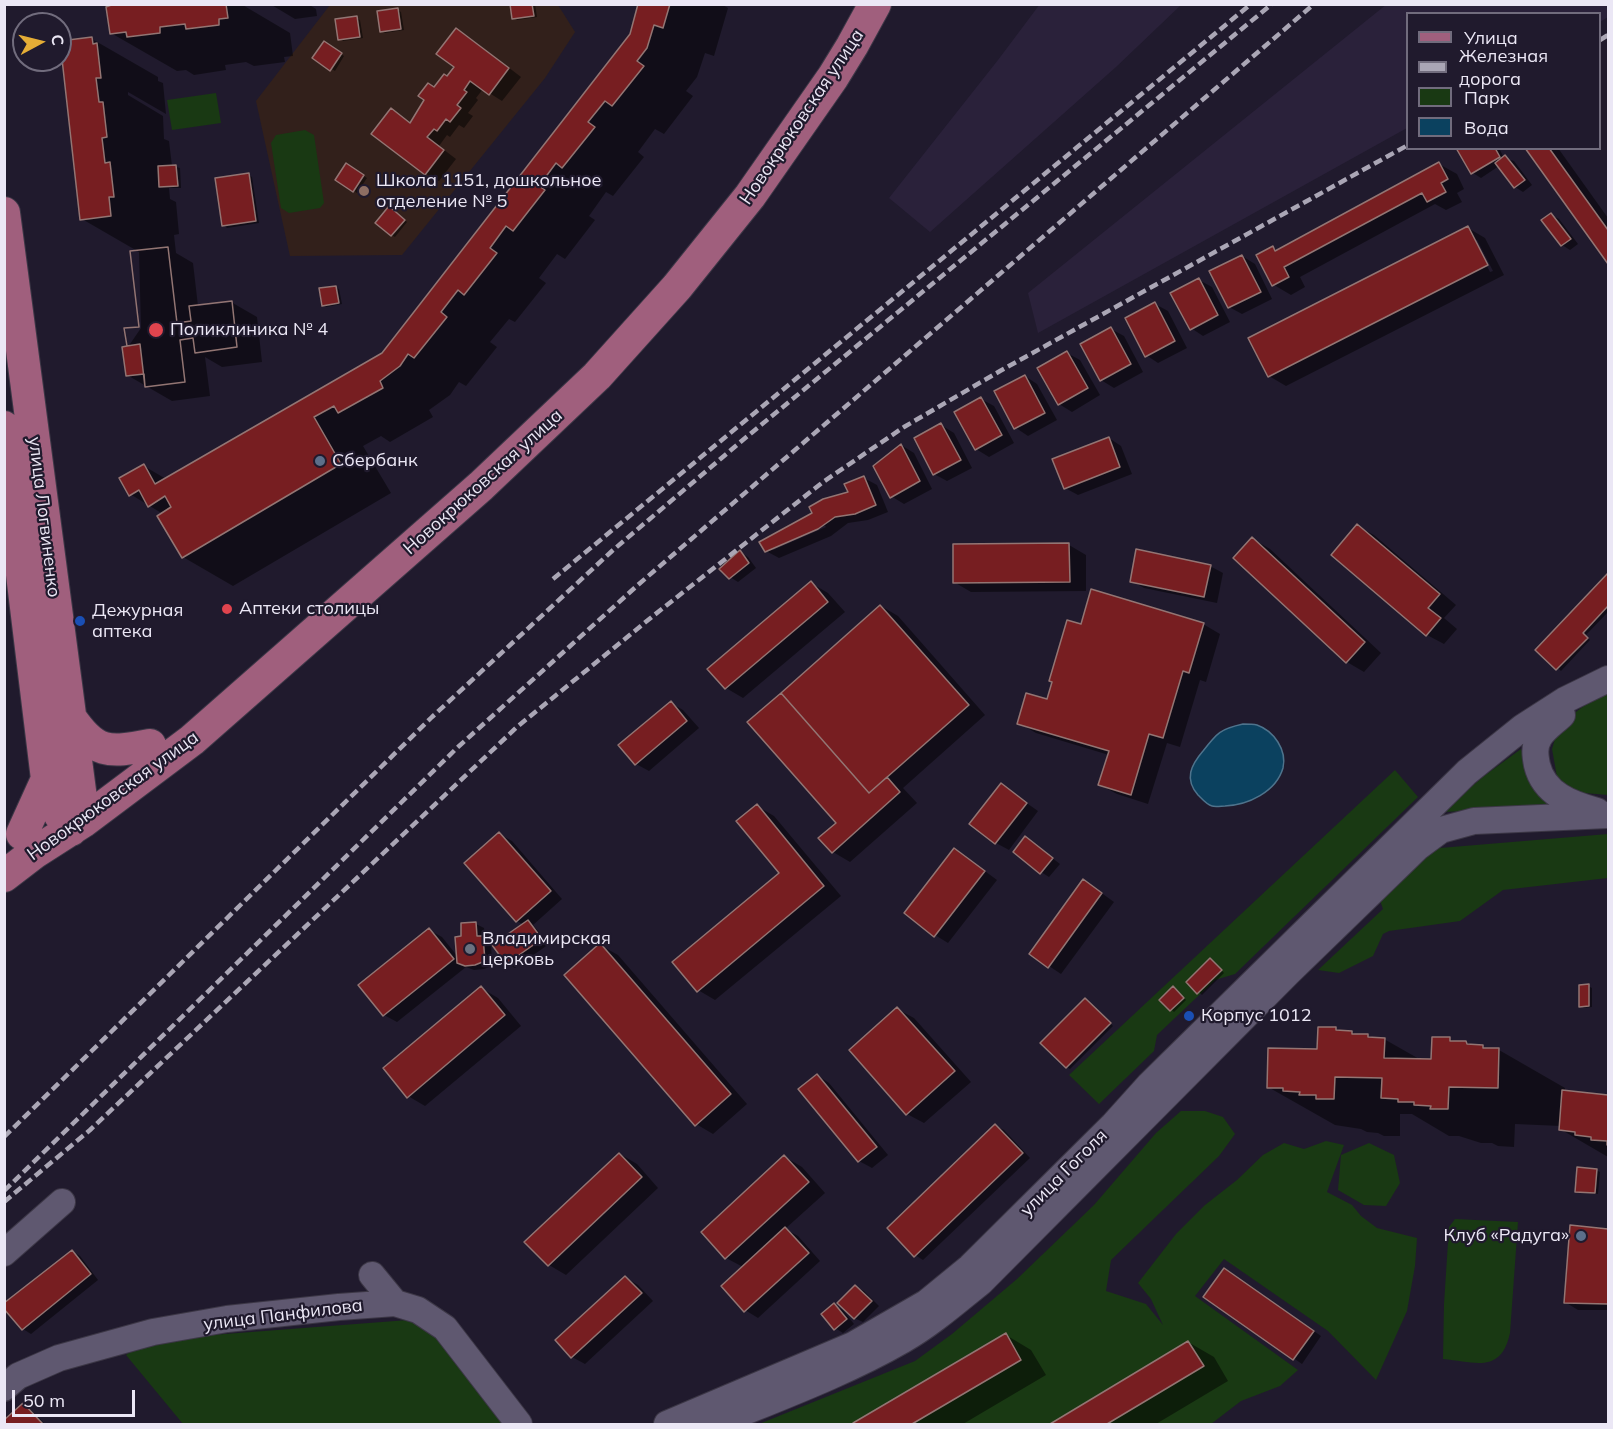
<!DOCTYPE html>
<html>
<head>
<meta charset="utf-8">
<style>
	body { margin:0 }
	#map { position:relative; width:1613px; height:1429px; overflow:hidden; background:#201a2d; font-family:Mulish,sans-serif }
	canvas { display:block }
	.frame { position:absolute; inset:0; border:6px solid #ebe7f5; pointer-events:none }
	.legend { position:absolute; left:1406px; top:12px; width:195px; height:138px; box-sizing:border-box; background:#201a2d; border:2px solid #716c7d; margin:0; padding:8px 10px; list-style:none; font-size:18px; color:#ebe7f5 }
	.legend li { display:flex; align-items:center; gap:12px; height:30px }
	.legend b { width:30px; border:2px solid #716c7d }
	.north { position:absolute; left:12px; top:12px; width:60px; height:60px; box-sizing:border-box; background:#201a2d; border:2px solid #716c7d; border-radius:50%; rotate:83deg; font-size:16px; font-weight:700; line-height:24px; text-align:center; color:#ebe7f5 }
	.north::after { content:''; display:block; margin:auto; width:21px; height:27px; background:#e5ad36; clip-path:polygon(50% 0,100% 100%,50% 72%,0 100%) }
	.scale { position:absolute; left:12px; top:1390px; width:123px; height:27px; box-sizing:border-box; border:3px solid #ebe7f5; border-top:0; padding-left:8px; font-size:18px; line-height:21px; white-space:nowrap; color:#ebe7f5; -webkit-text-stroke:4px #201a2d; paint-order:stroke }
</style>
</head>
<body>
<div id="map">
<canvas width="1613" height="1429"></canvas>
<div class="frame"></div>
<ul class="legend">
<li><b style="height:8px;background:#a05f7d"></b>Улица</li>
<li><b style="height:8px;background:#aaa6b5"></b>Железная дорога</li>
<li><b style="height:16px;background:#193913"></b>Парк</li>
<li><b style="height:16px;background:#0b415f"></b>Вода</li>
</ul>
<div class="north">С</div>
<div class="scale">50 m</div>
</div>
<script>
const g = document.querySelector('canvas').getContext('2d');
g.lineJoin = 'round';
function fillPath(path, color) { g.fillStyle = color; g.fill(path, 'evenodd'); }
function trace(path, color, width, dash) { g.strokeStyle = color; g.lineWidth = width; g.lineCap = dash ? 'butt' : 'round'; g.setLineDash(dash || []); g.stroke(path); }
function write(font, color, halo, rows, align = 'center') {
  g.font = font + ' Mulish,sans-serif'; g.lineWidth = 4.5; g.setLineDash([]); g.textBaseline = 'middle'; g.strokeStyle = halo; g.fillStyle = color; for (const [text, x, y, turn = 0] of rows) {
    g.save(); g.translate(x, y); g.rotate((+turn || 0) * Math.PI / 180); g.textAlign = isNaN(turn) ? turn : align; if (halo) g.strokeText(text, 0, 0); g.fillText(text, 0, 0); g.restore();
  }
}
fillPath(new Path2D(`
	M1040,4L1181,5L1116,67L930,232L889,198L998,60Z
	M1387,4L1608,5V17L1600,22V14H1408L1407,128L1038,333L1028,293Z`), '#2a213a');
fillPath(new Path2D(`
	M330,5H558L575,32L545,78L402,255L290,256L256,101Z`), '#32201b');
fillPath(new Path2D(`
	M216,93L221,123L172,130L167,100Z
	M305,130L314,135L324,203L320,208L289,213L281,208L271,143L276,135Z
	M1608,691V795L1573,792L1557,777L1552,749L1559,725L1589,702Z
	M1521,749L1529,772L1554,807L1442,812L1484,776Z
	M1395,770L1418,797L1235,974L1215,980L1157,1035L1154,1051L1099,1104L1069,1075Z
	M1608,834V878L1503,890L1460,921L1389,931L1383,934L1373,956L1339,973L1318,970L1383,909L1377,892L1428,849Z
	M1181,1111H1205L1223,1117L1235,1134L1219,1156L1111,1260L1106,1291L1146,1304L1163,1325L1151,1299L1138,1283L1176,1234L1205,1205L1237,1180L1263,1155L1284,1143L1304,1149L1326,1141L1344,1145L1327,1192L1352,1205L1361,1216L1377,1228L1417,1238L1415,1266L1407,1311L1376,1380L1328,1331L1224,1259L1195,1296L1298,1370L1280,1386L1241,1401L1211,1424H912L1021,1361L1005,1333L853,1423L854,1424H759L915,1361L952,1334L1017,1279L1094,1205L1156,1133Z
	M1369,1143L1394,1155L1400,1183L1386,1206L1364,1205L1338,1190L1341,1155Z
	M1455,1219L1518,1222L1510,1333C1501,1374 1476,1362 1443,1359L1444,1304L1449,1227Z
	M408,1320L433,1332L507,1424H183L126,1355L138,1346L186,1337Z`), '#193913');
const water = new Path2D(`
	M1243,724C1247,724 1253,724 1257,725C1274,731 1287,750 1283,768C1276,792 1248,805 1225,806C1222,806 1215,807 1212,806C1207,805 1201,798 1198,795C1184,779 1191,765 1203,751C1217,733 1220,729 1243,724Z`);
fillPath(water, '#0b415f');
trace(water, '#4e738c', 1.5);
fillPath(new Path2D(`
	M115,4H241L290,33L293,56L284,57L285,62L254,66L246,62L225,65L226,70L194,75L186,70L177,71L111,33Z
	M270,4H308L316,9L317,16L295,19Z
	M512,4H535L537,17L517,20L514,18Z
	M639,4H721L728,8L714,56L705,53L697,77L686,91L693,96L664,134L655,129L638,152L644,157L613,196L606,192L589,216L595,220L565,259L557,254L539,278L546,283L515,322L509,319L490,342L497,347L466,386L459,382L450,395L429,410L433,417L390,442L381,436L363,446L391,493L233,586L183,557L163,514L130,494L144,466L166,479L383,354L631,35Z
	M398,10L401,12L404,30L385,33L381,31Z
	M356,18L360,20L363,38L343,41L340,39Z
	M456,30L469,37L521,77L502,101L483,89L476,98L478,100L468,113L473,116L464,128L459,125L450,137L447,135L439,146L456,159L439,181L426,174L373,133L391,110L411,123L435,88L448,78L456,67Z
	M92,39L158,77V81L163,83L166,114L128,92V95L163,116L164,139L169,141L172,166L180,168L181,188H169L170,199L176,202L179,234L174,235L176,253L193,263L198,306L231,302L257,317L262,362L222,367L205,357L210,396L172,401L127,375L128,347L141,328L139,252L82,219Z
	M324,43L344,56L335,71L314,58Z
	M1458,148H1499L1504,158L1514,161L1532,185L1523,192L1515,187L1499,166L1481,178L1473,173Z
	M1527,148H1558L1608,218V261Z
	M1439,164L1457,174L1464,189L1457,193L1462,202L1446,210L1435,204L1300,277L1305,287L1291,295L1274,285L1273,248L1278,251Z
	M347,165L367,178L357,193L337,179Z
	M249,175L252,177L259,223L227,228L224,225Z
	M393,210L407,222L395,237L391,235Z
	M1551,215L1559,219L1578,244L1570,250L1562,245Z
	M1468,228L1485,238L1504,275L1286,386L1269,376ZM1474,240H1477L1493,271L1490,272Z
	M1242,256L1255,264L1272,299L1242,314L1229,307Z
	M1199,280L1212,287L1230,322L1203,336L1191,328Z
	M335,287L339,289L342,304L326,307L323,305Z
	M1155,304L1168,311L1187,348L1158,363L1146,355Z
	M1111,329L1124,336L1143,372L1114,388L1101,380Z
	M1067,353L1080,360L1100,395L1072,412L1059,404Z
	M1025,376L1037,384L1057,420L1028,436L1016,428L996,392Z
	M981,399L994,406L1014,443L989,457L976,449Z
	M941,425L954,433L972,468L947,481L934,474Z
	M1109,438L1121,446L1132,474L1078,495L1065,488Z
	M901,445L914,453L932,489L904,504L891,496Z
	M864,478L877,485L888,512L868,520L848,523L831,536L779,558L766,551L814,513L850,493ZM824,525L826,527L773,550L772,548Z
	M1357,526L1374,535L1456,605L1444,618L1457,629L1444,644L1427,635Z
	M1253,539L1270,549L1381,653L1364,672L1347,662Z
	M1069,545L1086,555V591L971,592L954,582V546Z
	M740,552L748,557L756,568L738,582L730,577Z
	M1210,566L1223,573L1217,603L1144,588L1132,581Z
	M1608,575V612L1585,636L1590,640L1561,671L1537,649Z
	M811,583L828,593L845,612L743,698L726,688Z
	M881,606L898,616L985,715L903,788L917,803L850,862L833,852Z
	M1203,624L1220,634L1206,682L1200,680L1180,747L1167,743L1148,804L1117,794L1100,785L1109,755L1036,733L1019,723L1048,701L1054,682L1082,626Z
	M671,703L683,710L699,728L649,771L636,764Z
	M1001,785L1038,811L1009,850L996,843Z
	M757,806L774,816L841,896L715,1000L698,990L781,873Z
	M499,834L512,841L562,899L533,925L549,944L515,968L507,963L524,925L517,921Z
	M1033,843L1060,864L1049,877L1041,872Z
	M955,849L997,880L948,943L935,935Z
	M1096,889L1114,902L1061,974L1049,966Z
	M476,924L484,928L485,938L491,942L492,966L484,969L474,970L466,967L397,1022L384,1015L429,930L442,937L458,957L463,937Z
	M600,945L618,955L747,1104L713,1134L696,1124Z
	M1214,962L1224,973L1202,995L1188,982Z
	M1588,986L1592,988V1007L1584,1008L1581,1006Z
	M481,988L498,998L521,1026L425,1106L408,1096Z
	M1176,990L1186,1000L1174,1012L1161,1000Z
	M1089,1002L1113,1026L1070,1069L1067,1067Z
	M897,1009L914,1018L971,1082L924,1123L907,1114Z
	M1335,1029L1341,1032H1352L1357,1035L1384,1039L1421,1060L1433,1061L1450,1039L1456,1042H1466L1472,1046L1499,1050L1565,1088V1092L1608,1096V1157L1560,1129L1561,1126L1515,1124L1514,1147L1498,1146L1492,1143H1481L1459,1136H1449L1412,1114H1400V1136H1384L1378,1133L1367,1132L1361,1129L1335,1125L1268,1087L1318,1050Z
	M817,1075L829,1083L888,1155L872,1168L859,1161Z
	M996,1126L1004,1130L1030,1158L923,1260L915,1255Z
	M620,1154L637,1164L658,1188L566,1275L549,1265Z
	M785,1157L802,1167L825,1193L785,1229L798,1236L820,1261L758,1318L745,1310L743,1267L726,1258Z
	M1596,1170L1600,1172L1598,1194L1577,1191Z
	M1571,1227L1608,1231V1310H1578L1565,1302Z
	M72,1251L80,1256L98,1280L31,1334L23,1329Z
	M1232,1274L1321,1336L1302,1364L1205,1297Z
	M626,1278L638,1285L653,1301L585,1364L572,1357L557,1341Z
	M856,1287L864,1291L879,1306L863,1322L854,1318Z
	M835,1305L843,1310L854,1324L843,1333L835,1328Z
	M1006,1335L1031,1350L1046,1375L963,1424H855Z
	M1188,1342L1214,1357L1228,1381L1156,1424H1053Z
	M23,1405L31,1410L45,1424H4V1422Z`), '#0007');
const building = new Path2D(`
	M114,4H226L228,18L219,19V25L186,29L185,24L160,27V33L127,37L126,32L110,34L106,7Z
	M510,4H532L534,16L512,19Z
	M638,4H670L663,28L654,25L647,48L637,61L644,66L612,106L605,101L588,122L595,127L562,168L556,163L539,186L545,190L513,231L506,226L490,248L497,253L464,295L458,290L441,312L447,317L414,358L408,354L400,366L380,381L383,388L338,413L334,406L314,417L341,464L182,558L157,516L171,507L165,496L148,507L139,490L129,496L119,478L144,464L155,484L382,353L630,34Z
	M398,8L401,29L380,32L377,11Z
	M357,16L360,37L338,40L335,19Z
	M456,28L509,68L489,95L470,81L464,90L467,92L457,105L461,108L450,122L446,119L437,131L434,129L427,137L444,150L425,175L371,134L391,108L410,123L424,100L418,96L428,83L434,87L444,74L447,76L454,67L436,54Z
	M92,37L93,44L97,43L101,78H96L99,102H103L107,137L102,138L105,163L110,162L114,197H109L111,216L80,220L60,41Z
	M324,41L342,53L330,71L312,58Z
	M1456,148H1495L1500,157L1471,174Z
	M1525,148H1549L1608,230V264Z
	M1505,155L1525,180L1514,188L1495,163Z
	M1439,162L1448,179L1441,183L1446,192L1427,202L1422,193L1284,267L1289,277L1272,286L1256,255L1273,246L1275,251Z
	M346,163L364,175L353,192L335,180Z
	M176,165L178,186L159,187L158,166Z
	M249,173L256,221L222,226L215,178Z
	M389,206L405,220L391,236L375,223Z
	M1551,213L1571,239L1561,246L1541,220Z
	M1468,226L1488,265L1268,377L1248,338Z
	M168,247L177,323L191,321L189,306L232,301L237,347L195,353L193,338L180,340L185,382L145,387L140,344L127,346L124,328L139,327L130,251Z
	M168,247L177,323L191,321L189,306L232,301L237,347L195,353L193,338L180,340L185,382L145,387L144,374L126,376L122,347L127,346L124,328L139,327L130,251Z
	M1242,255L1261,292L1228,308L1209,271Z
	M1199,278L1218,315L1190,330L1170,293Z
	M336,286L339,303L322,306L319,288Z
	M1155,302L1175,341L1145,357L1125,318Z
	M1111,327L1131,364L1100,381L1080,344Z
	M1067,351L1088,388L1058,405L1037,368Z
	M1025,375L1045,413L1014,429L994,391Z
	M981,397L1002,435L975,450L954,412Z
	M941,423L961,460L933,475L914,438Z
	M1109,437L1120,467L1064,489L1052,459Z
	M901,444L920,481L890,498L873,466Z
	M864,476L876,505L855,514L835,517L818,529L765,552L759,542L812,513L809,507L823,499L848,492L844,484Z
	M1357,524L1440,594L1428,608L1441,618L1426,636L1331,555Z
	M1252,537L1365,642L1346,663L1233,558Z
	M1069,543L1070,582L953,583V544Z
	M1136,549L1211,565L1204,597L1130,582Z
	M740,550L749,563L729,579L719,569Z
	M1608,573V606L1583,633L1588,638L1556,670L1535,650Z
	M811,581L828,602L725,689L707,669Z
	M1091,589L1204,623L1189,673L1183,671L1163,738L1149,734L1131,795L1098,785L1109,751L1017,724L1026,693L1047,699L1052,682L1049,681L1067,620L1081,624Z
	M880,605L969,705L869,793L781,693Z
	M781,693L869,793L887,777L900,792L832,853L818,838L836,823L747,722Z
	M671,701L687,721L635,765L618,745Z
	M1001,783L1027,803L995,844L969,824Z
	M757,804L824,886L697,992L672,962L779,873L736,821Z
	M499,832L551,891L516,922L464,863Z
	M1025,836L1053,858L1040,874L1013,852Z
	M954,848L985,871L934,937L904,913Z
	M1083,879L1102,893L1048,968L1029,954Z
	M528,920L542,939L506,964L492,945Z
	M476,922L477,936H483L485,961L475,965L465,966L457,963L455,937L461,936V923Z
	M429,928L454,959L383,1016L358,985Z
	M600,943L731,1094L695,1126L564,975Z
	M1210,958L1222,970L1197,994L1186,982Z
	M1589,984V1006L1579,1007V985Z
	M481,986L505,1015L407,1098L383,1068Z
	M1173,986L1184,998L1170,1011L1159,1000Z
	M1085,998L1111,1023L1066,1068L1040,1043Z
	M897,1007L955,1071L906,1115L849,1050Z
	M1318,1027H1336V1030L1352,1031V1034H1368V1037L1385,1038L1384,1058L1431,1059L1432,1037H1450V1041H1466L1467,1044L1483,1045V1048H1499L1498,1088L1449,1087L1448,1109H1430L1431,1106L1414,1105V1102H1398V1099L1381,1098L1382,1078L1335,1077L1334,1099H1316V1095H1299L1300,1092L1283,1091V1088H1267L1268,1048L1317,1049Z
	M817,1074L877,1147L858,1162L798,1089Z
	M1562,1090L1608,1095V1145H1607V1141L1591,1140V1137L1575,1135V1132L1559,1130Z
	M995,1124L1023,1153L914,1257L887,1228Z
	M619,1153L642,1177L548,1266L524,1242Z
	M784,1155L809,1182L725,1259L701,1232Z
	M1577,1167L1597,1169L1595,1193L1575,1192Z
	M1570,1225L1608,1229V1304L1564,1303Z
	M785,1227L809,1253L744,1312L721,1286Z
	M72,1250L91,1274L22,1330L4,1309V1303Z
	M1224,1268L1314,1331L1293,1360L1203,1297Z
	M625,1276L642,1293L571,1358L555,1340Z
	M855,1285L872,1301L854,1319L837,1303Z
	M834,1303L847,1319L834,1330L821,1314Z
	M1006,1333L1021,1360L912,1424H854L853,1423Z
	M1188,1341L1204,1366L1107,1424H1050Z
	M23,1403L43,1424H4V1420Z`);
fillPath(building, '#771e21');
trace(building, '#937573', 1.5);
const minor = new Path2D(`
	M1562,715C1555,722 1544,729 1539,738C1534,747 1535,755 1537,765C1544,794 1571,804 1597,811
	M4,1253L62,1202
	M372,1275L395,1303
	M4,1388L18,1376L59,1358L153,1332L227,1319L339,1307L395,1303L418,1310L445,1328L519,1424
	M667,1424L853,1345L926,1303L970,1267L1113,1125L1149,1085L1467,772L1523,727L1565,700L1608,679
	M715,1424C778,1398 844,1374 903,1340C931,1324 956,1302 981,1282L1288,973L1418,847L1441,830L1474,821L1608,815`);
const major = new Path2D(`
	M4,213L84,821
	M4,427L47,779L60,815L71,830
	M70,717C95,754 108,753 150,745
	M22,834L47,779
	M4,876L34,853L84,821L192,740L481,486L597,376L677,287L750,196L833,77L852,46L875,4`);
trace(minor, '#3c3746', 28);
trace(major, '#3c3746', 34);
trace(minor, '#5f5870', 26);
trace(major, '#a05f7d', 32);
trace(new Path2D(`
	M1600,40L1608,35
	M553,579L1251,4
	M4,1137L432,717L612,551L744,439L1272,4
	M4,1191L458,747L639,584L1314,4
	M4,1202L90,1130L517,727L653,616L823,482L904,427L1000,371L1408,145`), '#aaa6b5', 4.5, [9, 4.5]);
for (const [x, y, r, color] of [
	[364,191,6,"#8d6e63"],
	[156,330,8,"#e0444e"],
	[320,461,6,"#5c6f8a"],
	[227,609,6,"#e0444e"],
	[80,621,6,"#1a4fb4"],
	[470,949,6,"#6b7280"],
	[1189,1016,6,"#1a4fb4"],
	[1581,1236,6,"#5c6f8a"]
]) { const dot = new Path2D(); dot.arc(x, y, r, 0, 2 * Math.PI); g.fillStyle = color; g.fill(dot); trace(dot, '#201a2d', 2); }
write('18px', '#ebe7f5', '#201a2d', [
	["Новокрюковская улица",802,117,-56],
	["Новокрюковская улица",483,482,-42],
	["улица Логвиненко",44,517,83],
	["Новокрюковская улица",113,796,-36],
	["улица Гоголя",1064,1173,-45],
	["улица Панфилова",283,1315,-7]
]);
write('18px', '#ebe7f5', '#201a2d', [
	["Школа 1151, дошкольное",376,181],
	["отделение № 5",376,202],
	["Поликлиника № 4",170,330],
	["Сбербанк",332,461],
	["Аптеки столицы",239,609],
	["Дежурная",92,611],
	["аптека",92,632],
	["Владимирская",482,939],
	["церковь",482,960],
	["Корпус 1012",1201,1016],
	["Клуб «Радуга»",1569,1236,"right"]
], 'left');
</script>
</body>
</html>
